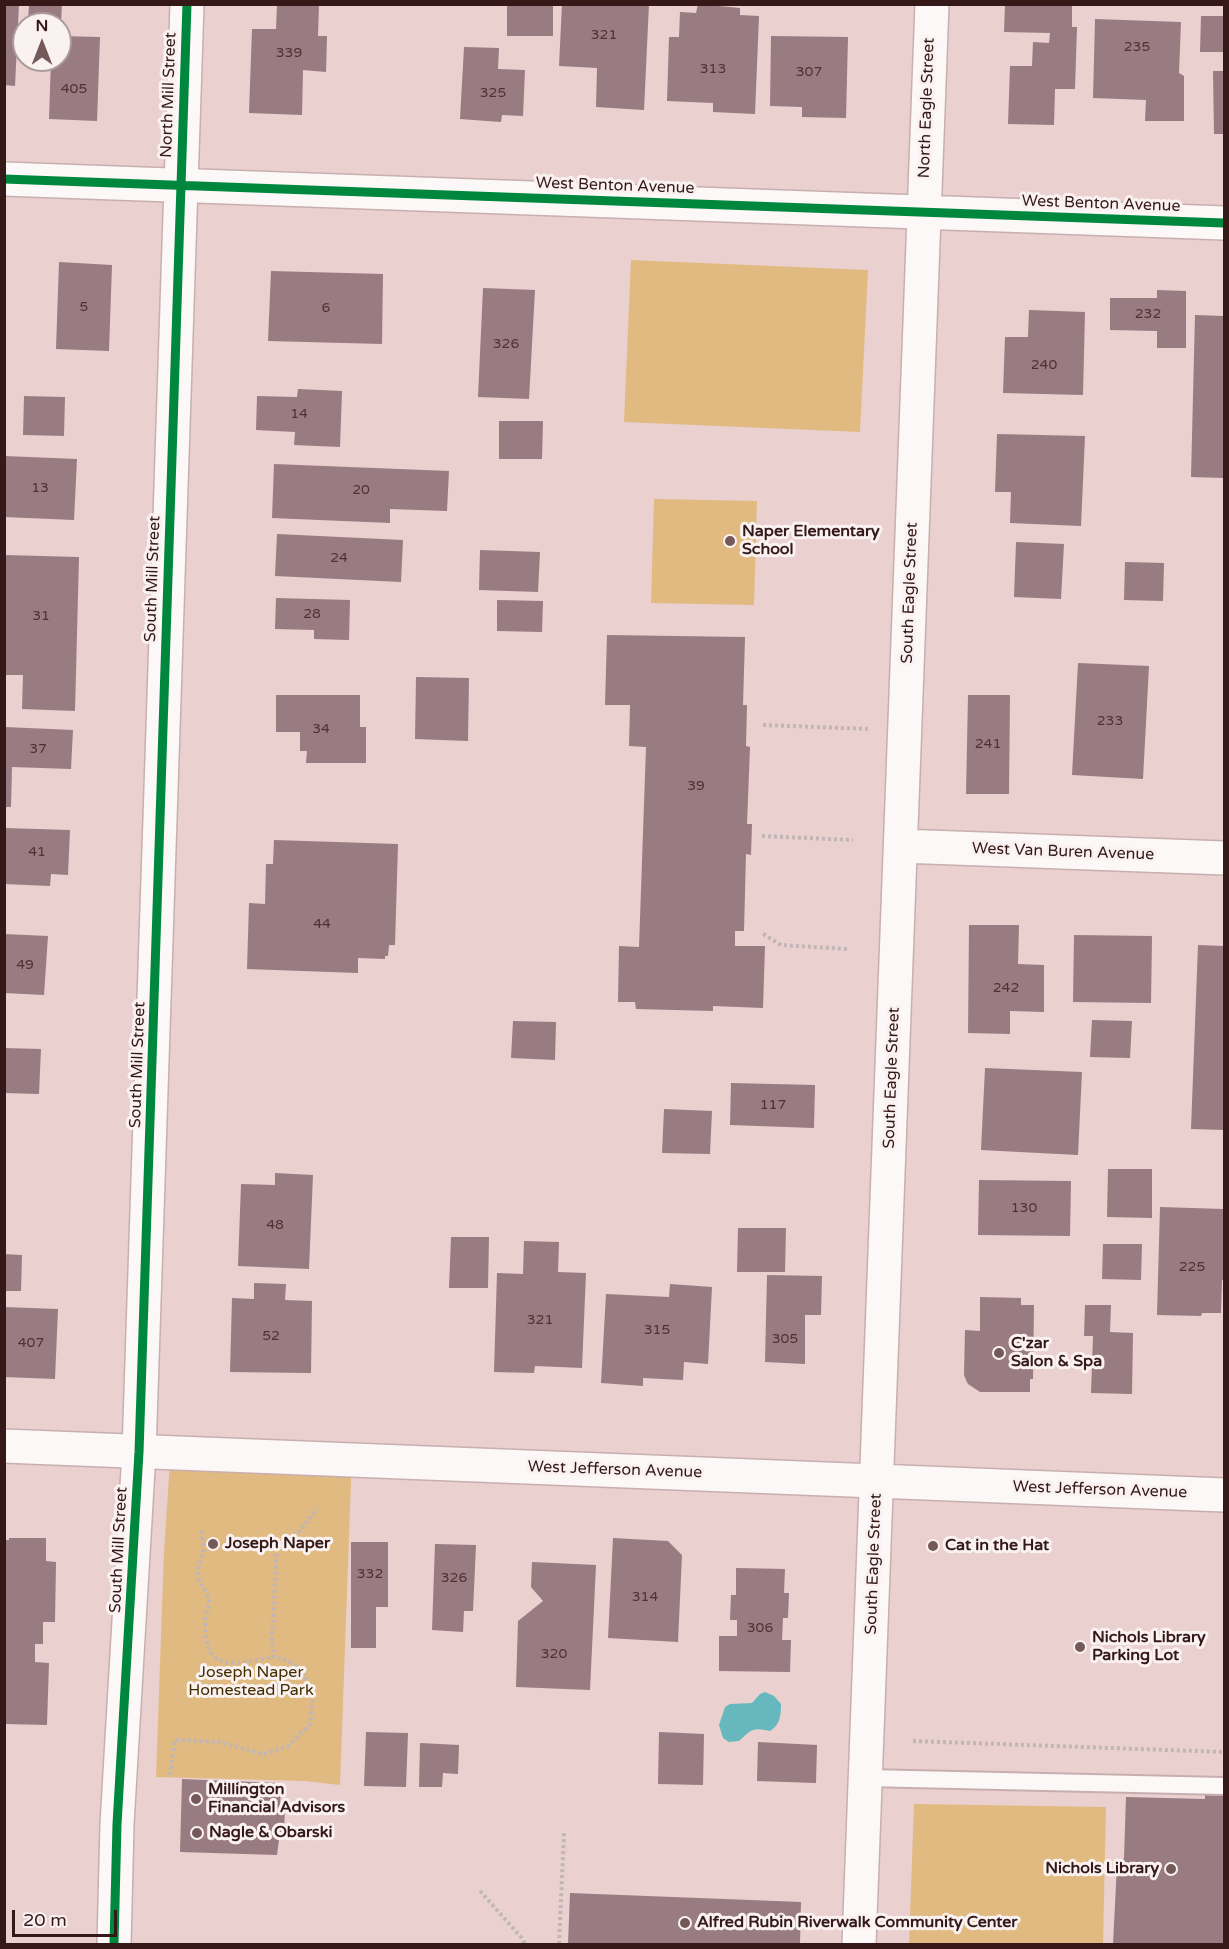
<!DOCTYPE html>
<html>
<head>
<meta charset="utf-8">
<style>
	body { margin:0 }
	#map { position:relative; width:1229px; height:1949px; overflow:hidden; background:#ead0cf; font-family:"Varela Round",sans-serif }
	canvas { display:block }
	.frame { position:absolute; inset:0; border:6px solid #351919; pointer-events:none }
	.north { position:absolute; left:12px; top:12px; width:60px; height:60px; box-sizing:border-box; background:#faf2f1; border:2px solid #ab9b9b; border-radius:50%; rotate:0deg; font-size:16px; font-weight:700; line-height:24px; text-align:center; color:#351919 }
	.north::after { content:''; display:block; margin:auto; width:21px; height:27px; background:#745959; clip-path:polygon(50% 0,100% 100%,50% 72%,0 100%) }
	.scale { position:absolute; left:12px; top:1910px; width:105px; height:27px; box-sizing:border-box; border:3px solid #351919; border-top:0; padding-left:8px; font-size:18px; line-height:21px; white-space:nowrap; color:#351919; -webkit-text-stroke:4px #faf2f1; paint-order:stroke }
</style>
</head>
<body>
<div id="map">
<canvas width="1229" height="1949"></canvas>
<div class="frame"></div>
<div class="north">N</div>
<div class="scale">20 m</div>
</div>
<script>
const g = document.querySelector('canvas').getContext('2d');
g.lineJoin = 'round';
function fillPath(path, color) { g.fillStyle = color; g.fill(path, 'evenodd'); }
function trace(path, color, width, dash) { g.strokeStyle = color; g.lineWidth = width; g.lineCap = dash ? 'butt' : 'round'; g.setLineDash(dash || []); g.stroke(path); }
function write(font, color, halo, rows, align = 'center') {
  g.font = font + ' "Varela Round",sans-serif'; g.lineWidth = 6; g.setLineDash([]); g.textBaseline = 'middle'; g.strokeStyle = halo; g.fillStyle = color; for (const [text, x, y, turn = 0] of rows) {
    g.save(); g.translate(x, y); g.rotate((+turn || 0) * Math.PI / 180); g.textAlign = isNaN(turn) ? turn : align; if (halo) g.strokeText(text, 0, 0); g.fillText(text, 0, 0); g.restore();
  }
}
fillPath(new Path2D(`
	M631,260L868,270L860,432L624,422Z
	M654,499L757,501L754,605L651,603Z
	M171,1447L352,1454L340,1785L305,1781L156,1777L164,1552Z
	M914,1804L1106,1807L1103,1944H909Z`), '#e1ba81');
fillPath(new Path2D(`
	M765,1692L774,1696L781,1704C781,1715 780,1725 770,1731C752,1727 752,1729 739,1741L729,1742L723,1738L719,1725L725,1707L730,1704L752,1703L760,1694Z`), '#67b8be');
fillPath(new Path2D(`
	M4,4H19L15,86L4,85Z
	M29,4H62L61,24L28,22Z
	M277,4H319L318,36H327L326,72L303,70L302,115L249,113L252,29H276Z
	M507,4H553V36H507Z
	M562,4H649L644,110L596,107L597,68L559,66Z
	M698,4L740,8V15L759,16L755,114L713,112V103L667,101L669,37H679L680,12L696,13Z
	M1005,4H1072V27H1077L1075,89H1055L1054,125L1008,124L1010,66H1032L1033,42L1049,43L1050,33L1004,32Z
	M1201,16H1224V52H1200Z
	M1095,19L1181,22L1179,73L1184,76V121H1145L1146,100L1093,98Z
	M60,36L100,37L97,121L49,119L51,60H60Z
	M771,36L848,37L846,118L802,117V107L770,106Z
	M464,47L499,48L498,69L525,70L523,116L502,115L501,122L460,119Z
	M1213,71H1224V134H1214Z
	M59,262L112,265L109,351L56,349Z
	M271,271L383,274L382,344L268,341Z
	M483,288L535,290L529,399L478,397Z
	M1157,290L1186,291V348H1157V331L1110,330V298H1157Z
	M1029,310L1085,312L1083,395L1003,393L1005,337H1028Z
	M1195,315L1224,316V478L1191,477Z
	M298,389L342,391L340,447L294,445L295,432L256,430L257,396L297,397Z
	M24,396L65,397L64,436L23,435Z
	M499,421H543L542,459H499Z
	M997,434L1085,436L1081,526L1010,523L1011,492H995Z
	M4,456L77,459L74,520L4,517Z
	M274,464L449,471L447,511L390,509V523L272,518Z
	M277,534L403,540L401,582L275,576Z
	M1016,542L1064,544L1061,599L1014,597Z
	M480,550L540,552L538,592L479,590Z
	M4,555L79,557L75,711L22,709L23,675H4Z
	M1125,562L1164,563L1163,601L1124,600Z
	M276,598L350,600L349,640L314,639V630L275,629Z
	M497,600L543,601L542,632L497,631Z
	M607,635L745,637L743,705H747L746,746L750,747L747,824H752L751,855L746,854L744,931H735V946H765L763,1008L713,1006V1011L636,1009L635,1002H618L619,946L639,947L646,747L629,746L630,705H605Z
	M1078,663L1149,666L1143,779L1072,775Z
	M416,677L469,678L468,741L415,739Z
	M276,695H360V727H366V763H306L307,751H300V732H276Z
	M968,695H1010L1009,794H966Z
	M5,727L73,730L71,769L12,767L11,807H5Z
	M4,828L70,830L68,875L51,874L50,886L4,884Z
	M274,840L398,844L395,945H389L388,956H385V959L358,958V973L247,969L249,903L265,904L266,864H273Z
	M969,925H1019L1018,964L1044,965V1012L1010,1011V1034L968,1033Z
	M4,934L48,936L44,995L4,993Z
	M1074,935L1152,936L1151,1003L1073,1002Z
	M1198,945L1224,946V1130L1191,1129Z
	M1092,1020L1132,1021L1130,1058L1090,1057Z
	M513,1021L556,1022L555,1060L511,1058Z
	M4,1048L41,1049L39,1094L4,1093Z
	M985,1068L1082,1072L1078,1155L981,1150Z
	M731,1083L815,1085L814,1128L730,1125Z
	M664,1109L712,1111L710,1154L662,1153Z
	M1108,1169H1152V1218L1107,1217Z
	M275,1173L313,1175L309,1269L238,1266L241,1184L275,1185Z
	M979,1180L1071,1181L1070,1236L978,1235Z
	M1160,1207L1224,1209V1280H1222L1221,1313H1202L1201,1316L1157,1315Z
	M738,1228H786L785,1272H737Z
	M451,1237H489L488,1288H449Z
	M524,1241L559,1242L558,1272L586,1273L582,1368L535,1366L534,1373L494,1372L497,1273L523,1274Z
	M1103,1244H1142L1141,1280L1102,1279Z
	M4,1254L22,1255L21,1291H4Z
	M767,1275L822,1276L821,1315H805V1364L765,1362Z
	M254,1283L286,1284L285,1300L312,1301L311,1373L230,1372L232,1298L254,1299Z
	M670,1284L712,1287L708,1364L684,1362L683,1380L643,1378V1386L601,1383L606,1294L669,1297Z
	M980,1297L1021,1298V1305H1034L1033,1379H1030V1392H980L968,1384L966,1380L964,1375L965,1330L980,1331Z
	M1085,1305H1111L1110,1332L1133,1333L1132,1394L1091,1393L1093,1336H1084Z
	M4,1307L58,1309L55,1379L4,1377Z
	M9,1538H46V1561L56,1562L55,1622H43V1644H35V1662L49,1663L47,1725L5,1724L4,1540H9Z
	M613,1538L668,1541L682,1555L678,1642L608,1638Z
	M351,1542H388V1607H376V1648H351Z
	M435,1544L476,1545L473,1611H464L463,1632L432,1630Z
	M532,1562L596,1565L590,1690L516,1687L518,1621L543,1601L531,1587Z
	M736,1568L785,1569L784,1593H789L788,1618H783L782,1640H791L790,1672L719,1671V1636H737V1620H730L731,1595H736Z
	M366,1732L408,1733L406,1787L364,1786Z
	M659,1732L704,1734L703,1785L658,1784Z
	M758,1742L817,1745L816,1783L757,1781Z
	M420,1743L459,1745L458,1774L443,1773L442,1787H419Z
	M182,1779L278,1783V1789H281L280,1806H285L284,1832H280L277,1855L180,1852Z
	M1205,1795L1224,1796V1944H1113L1117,1865L1124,1858L1126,1797L1205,1799Z
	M570,1893L801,1902L800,1944H568Z`), '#997b82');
const service = new Path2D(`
	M866,1778L1224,1786`);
const minor = new Path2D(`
	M4,179L1224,223
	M901,846L1224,858
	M114,1944L117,1824L139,1452L187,4
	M859,1944L932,4`);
const tertiary = new Path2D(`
	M4,1446L1224,1495`);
trace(service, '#c8afaf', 20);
trace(minor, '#c8afaf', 36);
trace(tertiary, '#c8afaf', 36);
trace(new Path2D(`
	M763,725L870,729
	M762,836L853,840
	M763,934L781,945L848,949
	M202,1531C202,1539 204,1547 203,1554C201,1562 196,1568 198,1576C200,1586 208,1591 209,1601C209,1609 205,1616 205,1624C205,1675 236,1664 273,1657
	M913,1741L1224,1752
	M170,1775L175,1740L218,1742L264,1754L288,1746L310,1724L313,1696L303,1670L287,1660L273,1657L272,1637L277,1545L301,1530L317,1508
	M480,1891L521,1937L525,1944
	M559,1944L564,1833`), '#c1b6b6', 4, [3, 3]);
trace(service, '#fcf8f8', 16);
trace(minor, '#fcf8f8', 33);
trace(tertiary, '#fcf8f8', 33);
trace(new Path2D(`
	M4,179L1224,223
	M114,1944L117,1824L139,1452L187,4`), '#00873e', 9);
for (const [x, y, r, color] of [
	[730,541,6,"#745959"],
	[999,1353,6,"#745959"],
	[213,1544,6,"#745959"],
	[933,1546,6,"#745959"],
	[1080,1647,6,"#745959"],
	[196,1799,6,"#745959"],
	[197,1833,6,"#745959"],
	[1171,1869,6,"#745959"],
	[685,1923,6,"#745959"]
]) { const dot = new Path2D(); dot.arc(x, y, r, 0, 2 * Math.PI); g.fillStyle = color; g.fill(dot); trace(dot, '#faf2f1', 2); }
write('14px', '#4e3233', null, [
	["321",604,35],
	["235",1137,47],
	["339",289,53],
	["313",713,69],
	["307",809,72],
	["405",74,89],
	["325",493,93],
	["5",84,307],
	["6",326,308],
	["232",1148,314],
	["326",506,344],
	["240",1044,365],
	["14",299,414],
	["13",40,488],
	["20",361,490],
	["24",339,558],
	["28",312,614],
	["31",41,616],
	["233",1110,721],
	["34",321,729],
	["241",988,744],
	["37",38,749],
	["39",696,786],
	["41",37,852],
	["44",322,924],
	["49",25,965],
	["242",1006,988],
	["117",773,1105],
	["130",1024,1208],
	["48",275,1225],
	["225",1192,1267],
	["321",540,1320],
	["315",657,1330],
	["52",271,1336],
	["305",785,1339],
	["407",31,1343],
	["332",370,1574],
	["326",454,1578],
	["314",645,1597],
	["306",760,1628],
	["320",554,1654]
]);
write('16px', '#351919', '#faf2f1', [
	["North Mill Street",169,95,-88],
	["North Eagle Street",927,108,-88],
	["West Benton Avenue",615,186,2],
	["West Benton Avenue",1101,204,2],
	["South Mill Street",153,579,-88],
	["South Eagle Street",910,593,-88],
	["West Van Buren Avenue",1063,852,2],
	["South Mill Street",138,1065,-88],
	["South Eagle Street",892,1078,-88],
	["West Jefferson Avenue",615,1470,2],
	["West Jefferson Avenue",1100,1490,2],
	["South Mill Street",119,1550,-87],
	["South Eagle Street",874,1564,-88]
]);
write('bold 16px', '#351919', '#faf2f1', [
	["Naper Elementary",742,532],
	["School",742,550],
	["C'zar",1011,1344],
	["Salon & Spa",1011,1362],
	["Joseph Naper",225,1544],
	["Cat in the Hat",945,1546],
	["Nichols Library",1092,1638],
	["Parking Lot",1092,1656],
	["Millington",208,1790],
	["Financial Advisors",208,1808],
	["Nagle & Obarski",209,1833],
	["Nichols Library",1159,1869,"right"],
	["Alfred Rubin Riverwalk Community Center",697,1923]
], 'left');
write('16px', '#422d00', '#faf2f1', [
	["Joseph Naper",251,1673],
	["Homestead Park",251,1691]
]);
</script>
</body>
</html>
